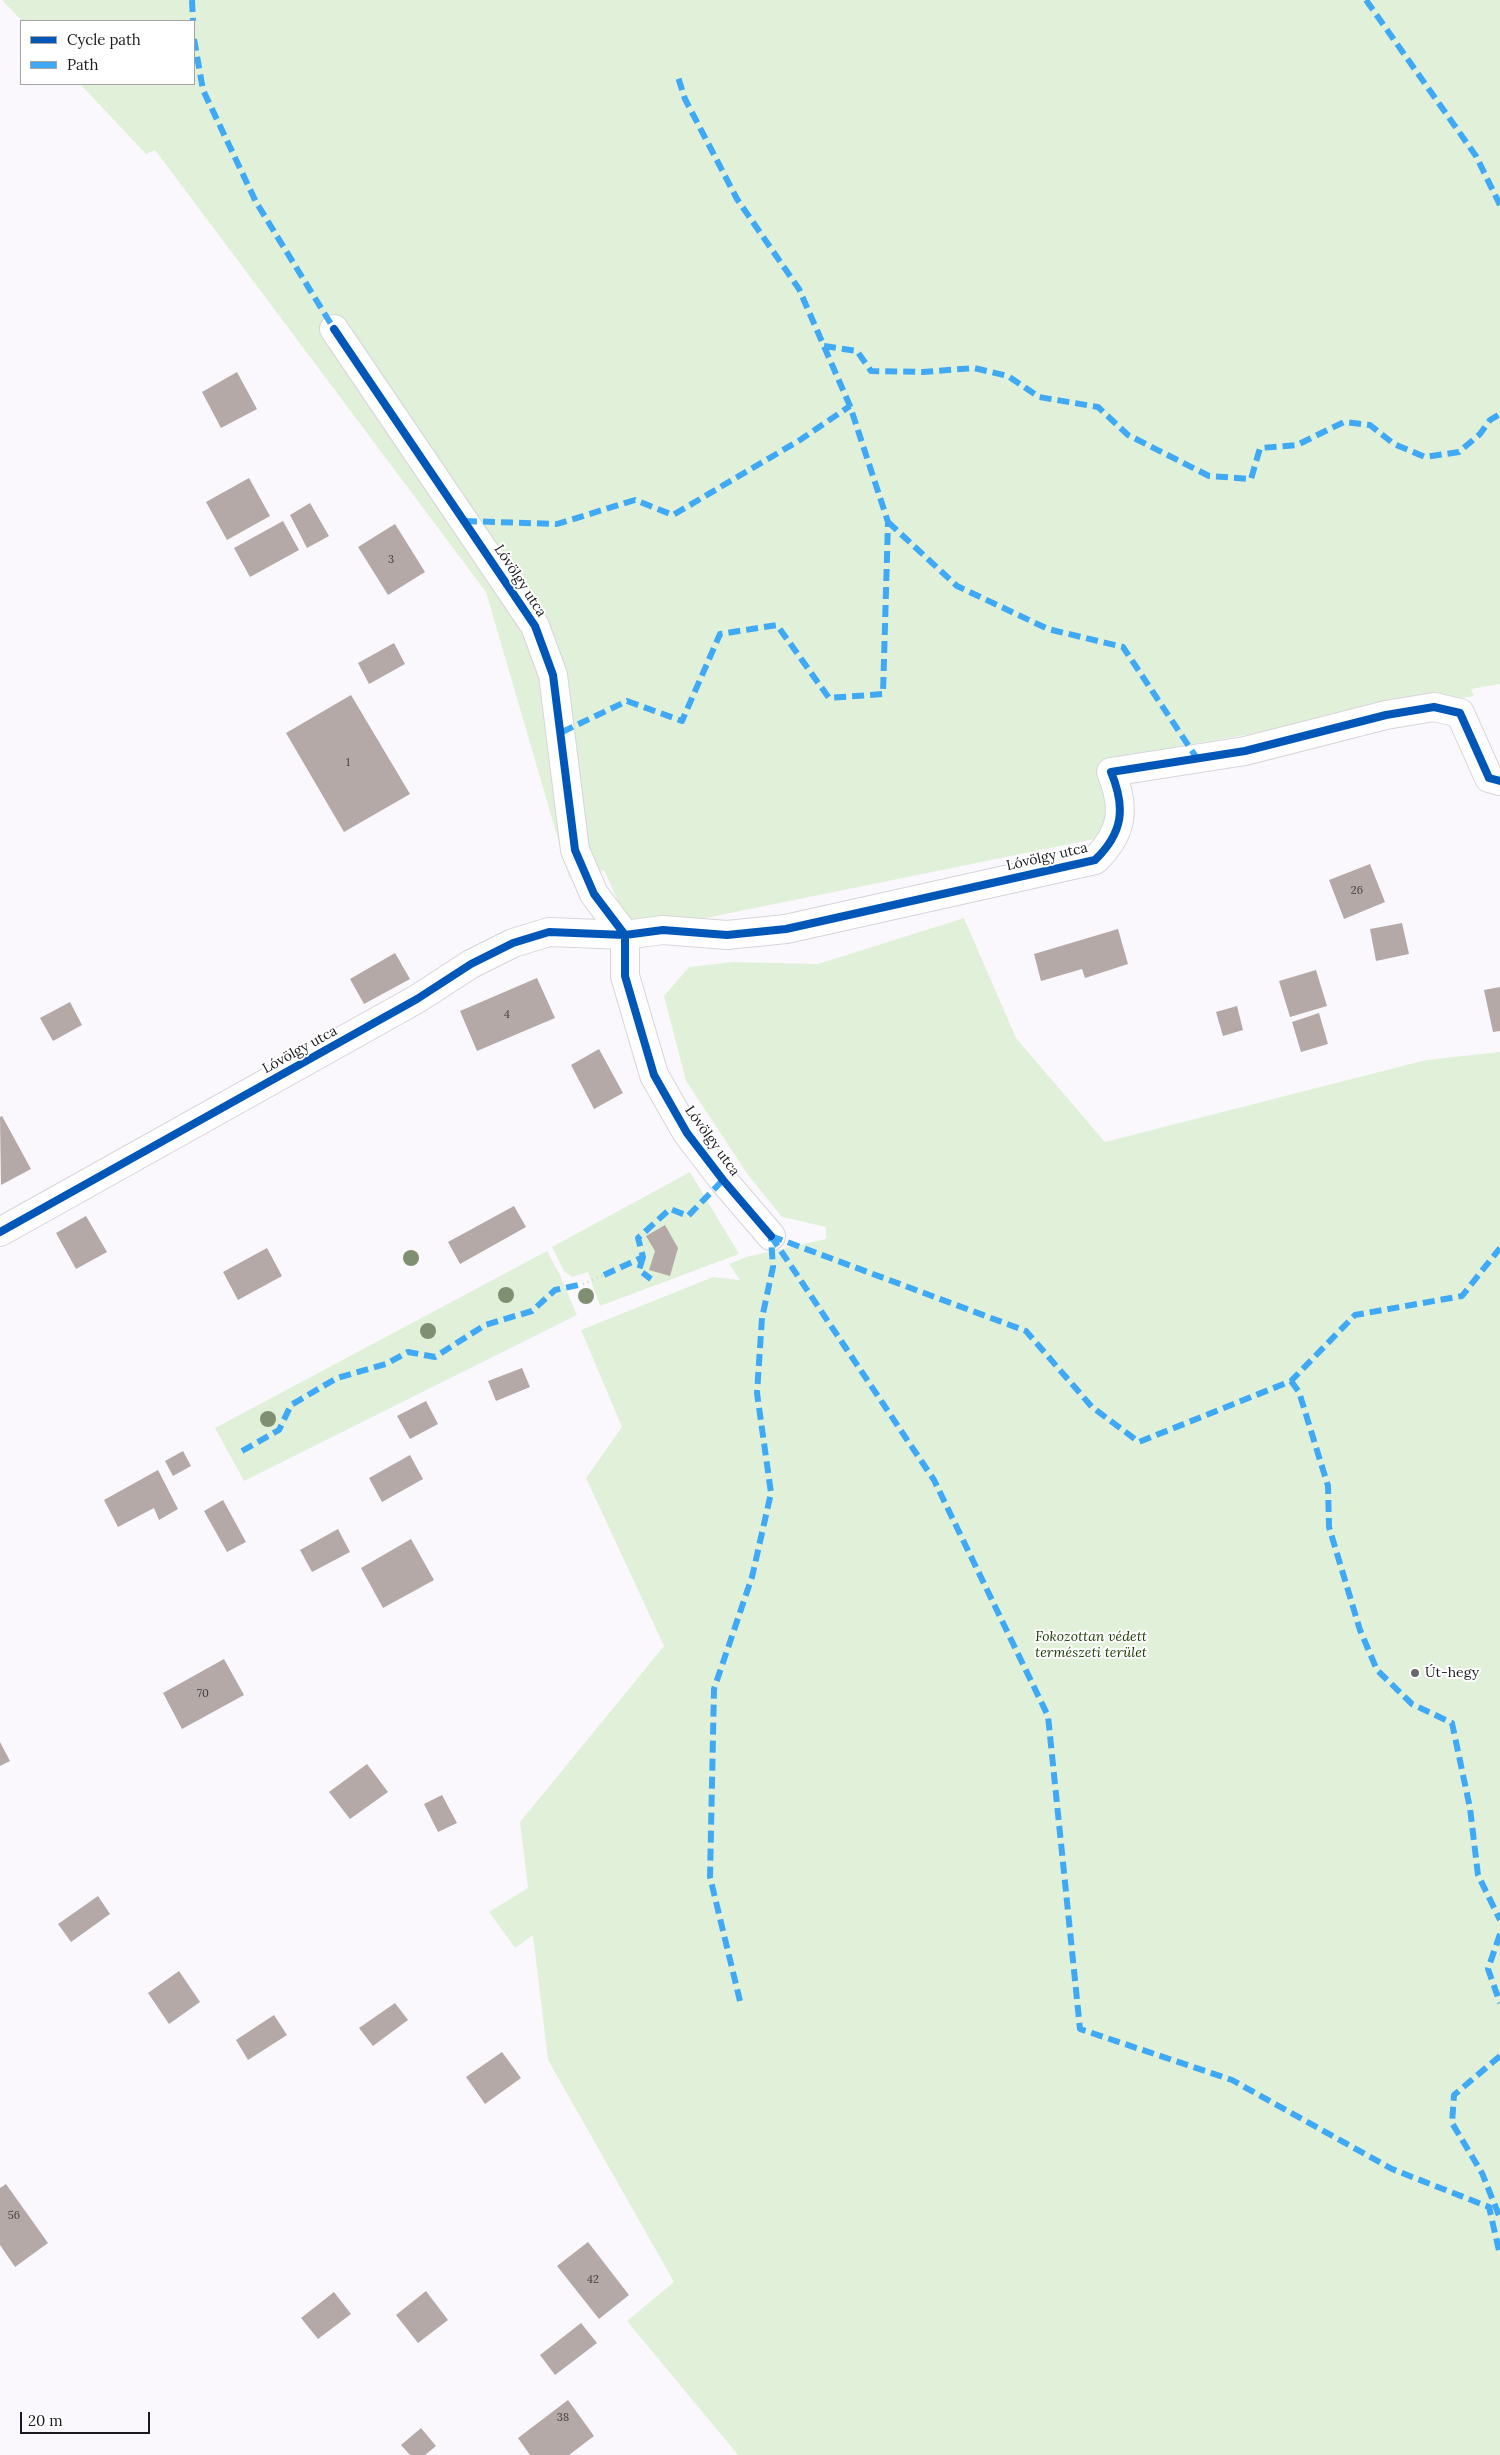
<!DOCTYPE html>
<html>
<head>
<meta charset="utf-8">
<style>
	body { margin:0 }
	#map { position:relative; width:1500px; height:2455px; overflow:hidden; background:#faf8fd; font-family:Lora,serif }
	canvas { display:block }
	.legend { position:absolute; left:20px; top:20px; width:175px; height:65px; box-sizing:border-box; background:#fff; border:1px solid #a4a3a5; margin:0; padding:6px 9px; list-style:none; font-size:15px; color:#1b191d }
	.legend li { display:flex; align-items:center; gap:10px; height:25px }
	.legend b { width:25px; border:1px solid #a4a3a5 }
	.scale { position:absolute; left:20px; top:2412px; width:130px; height:22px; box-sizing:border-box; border:2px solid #1b191d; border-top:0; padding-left:6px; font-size:15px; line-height:18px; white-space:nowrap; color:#1b191d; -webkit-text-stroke:4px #fff; paint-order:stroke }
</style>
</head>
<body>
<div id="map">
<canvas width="1500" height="2455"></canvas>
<ul class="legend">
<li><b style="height:6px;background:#0057b8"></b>Cycle path</li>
<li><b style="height:6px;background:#3fa9f5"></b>Path</li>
</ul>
<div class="scale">20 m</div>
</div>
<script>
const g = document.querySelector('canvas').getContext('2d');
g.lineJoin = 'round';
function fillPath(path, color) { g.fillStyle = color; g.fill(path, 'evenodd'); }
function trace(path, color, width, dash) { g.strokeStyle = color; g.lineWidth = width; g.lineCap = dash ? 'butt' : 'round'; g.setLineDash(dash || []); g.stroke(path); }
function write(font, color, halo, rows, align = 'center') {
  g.font = font + ' Lora,serif'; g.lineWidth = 4; g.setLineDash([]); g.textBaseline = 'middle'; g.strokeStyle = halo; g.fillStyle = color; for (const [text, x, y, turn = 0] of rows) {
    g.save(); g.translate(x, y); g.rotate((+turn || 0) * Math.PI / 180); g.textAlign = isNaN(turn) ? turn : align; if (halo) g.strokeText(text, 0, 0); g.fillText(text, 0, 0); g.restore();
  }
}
fillPath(new Path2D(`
	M2,0H1500V684L1471,689L1474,696L1152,751L1099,762L1124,833L632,933L604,870L569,877L486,592L155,150L146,154L80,84H194V21H22Z
	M964,918L1016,1038L1105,1142L1426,1060L1500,1052V2455H738L627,2321L674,2282L548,2060L533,1935L515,1948L489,1912L528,1888L520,1822L664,1646L586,1478L622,1427L581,1330L713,1277L740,1280L729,1264L746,1257L826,1239V1227L782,1217L748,1175L686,1081L664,996L689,967L733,962L818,964Z
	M690,1172L739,1254L600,1306L588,1272L572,1277L564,1271L552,1247Z
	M547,1251L560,1275L577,1315L244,1481L215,1428Z`), '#e1f1d9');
fillPath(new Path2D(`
	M237,372L257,409L221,428L202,392Z
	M249,478L270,516L227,540L206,502Z
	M310,503L329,536L307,548L290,515Z
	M283,521L299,550L250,577L234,548Z
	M395,524L425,572L388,595L358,547Z
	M394,643L405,664L369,684L358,663Z
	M351,695L410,794L344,832L286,733Z
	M1370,864L1385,902L1344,919L1329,880Z
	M1402,923L1409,954L1376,961L1370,929Z
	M1118,929L1128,964L1085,978L1082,969L1041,981L1034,954Z
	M395,953L410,979L364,1004L350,979Z
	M1316,970L1327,1006L1290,1017L1279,981Z
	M537,978L555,1018L477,1051L460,1011Z
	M1500,987V1031L1493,1032L1484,990Z
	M70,1002L82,1025L53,1041L40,1018Z
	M1237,1006L1243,1030L1223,1036L1216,1012Z
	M1319,1013L1328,1044L1301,1052L1292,1022Z
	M599,1049L623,1093L594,1109L571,1065Z
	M2,1116L31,1169L1,1185L0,1117Z
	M514,1206L526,1227L460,1264L448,1242Z
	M86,1216L107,1252L76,1269L56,1233Z
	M665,1225L678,1248L670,1276L649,1270L655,1251L646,1236Z
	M267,1248L282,1276L238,1300L223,1272Z
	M522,1368L530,1387L496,1401L488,1381Z
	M426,1401L438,1424L410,1439L397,1416Z
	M183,1451L191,1466L173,1476L165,1461Z
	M410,1455L423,1479L382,1502L369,1478Z
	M158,1470L178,1509L159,1520L154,1508L118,1527L104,1500Z
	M223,1500L246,1542L227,1552L204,1511Z
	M338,1529L350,1552L312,1572L300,1550Z
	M411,1539L434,1580L383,1608L361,1568Z
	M224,1659L244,1695L182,1729L163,1693Z
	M0,1742L10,1761L0,1766Z
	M367,1764L388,1792L350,1819L329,1792Z
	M442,1795L457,1823L438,1832L424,1804Z
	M98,1896L110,1914L71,1942L58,1924Z
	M179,1971L200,2002L169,2024L148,1993Z
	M395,2003L408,2020L373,2046L359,2028Z
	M274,2015L287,2035L248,2060L236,2040Z
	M502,2052L521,2078L485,2104L466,2077Z
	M6,2184L48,2243L15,2267L0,2245V2188Z
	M588,2242L629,2295L599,2319L557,2266Z
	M426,2291L448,2320L418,2343L396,2315Z
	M334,2292L351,2314L318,2339L301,2318Z
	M581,2323L597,2343L555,2375L540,2355Z
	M568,2400L594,2436L569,2455H530L518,2438Z
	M421,2428L436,2446L425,2455H410L401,2445Z`), '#b4a9a6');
const street = new Path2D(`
	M334,329L535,626L553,675L575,850L594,894L625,935V976L654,1075L687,1133L723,1180L771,1236
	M0,1232L417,999L471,964L513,943L549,932L625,935L663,930L727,935L786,929L1095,860C1123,833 1126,808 1111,772L1245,751L1386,715L1434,707L1460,713L1489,778L1500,781`);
trace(street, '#d6d4d9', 30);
trace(new Path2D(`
	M583,1284L604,1275`), '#d5d4d5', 3, [1, 4]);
trace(street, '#fefeff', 28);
trace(new Path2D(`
	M192,0L193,21
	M1366,0L1476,156L1500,205
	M194,39L203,90L256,202L334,329
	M824,346L857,351L871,371L923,372L974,368L1008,376L1039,397L1098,407L1128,435L1209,476L1251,479L1260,448L1297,445L1344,422L1370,425L1394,444L1425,457L1459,452L1480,434L1490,420L1500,414
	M465,521L557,524L635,500L673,515L800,440L850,406
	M888,522L957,586L1048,629L1123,647L1196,757
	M562,732L627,701L682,721L720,634L777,625L829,698L883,694L888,522L850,406L799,289L737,199L685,99L677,74
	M771,1236L934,1480L1048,1716L1080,2029L1232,2080L1392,2169L1489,2207L1500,2255
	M771,1236L1026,1331L1092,1407L1139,1442L1291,1381L1355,1315L1462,1296L1500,1248
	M643,1257L639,1270L651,1279
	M604,1275L643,1257L638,1238L670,1209L688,1216L723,1180
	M1291,1381L1299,1392L1328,1486L1329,1527L1360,1630L1377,1670L1412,1704L1452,1723L1470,1808L1478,1875L1500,1920
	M242,1451L279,1430L291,1405L337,1378L386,1364L408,1352L435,1357L485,1325L532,1311L555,1290L583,1284
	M1500,1934L1488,1969L1500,2003
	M740,2001L710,1877L714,1689L752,1577L771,1493L757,1393L762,1318L773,1267L771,1239
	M1500,2056L1454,2095L1452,2123L1482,2173L1500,2218`), '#3fa9f5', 6, [12, 6]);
trace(new Path2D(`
	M334,329L535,626L553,675L575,850L594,894L625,935V976L654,1075L687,1133L723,1180L771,1236
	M0,1232L417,999L471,964L513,943L549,932L625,935L663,930L727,935L786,929L1095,860C1123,833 1126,808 1111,772L1245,751L1386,715L1434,707L1460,713L1489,778L1500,781`), '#0057b8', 8);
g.fillStyle = '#7f9072';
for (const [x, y] of [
	[411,1258],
	[506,1295],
	[586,1296],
	[428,1331],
	[268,1419]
]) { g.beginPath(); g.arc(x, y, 8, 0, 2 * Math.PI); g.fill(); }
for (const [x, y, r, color] of [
	[1415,1673,5,"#69676b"]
]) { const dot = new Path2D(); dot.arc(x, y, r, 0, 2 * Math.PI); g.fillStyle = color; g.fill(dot); trace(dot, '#fff', 2); }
write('11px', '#413d3f', null, [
	["3",391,560],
	["1",348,763],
	["26",1357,891],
	["4",507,1015],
	["70",203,1694],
	["56",14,2216],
	["42",593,2280],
	["38",563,2418]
]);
write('14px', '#1b191d', '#fff', [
	["Lóvölgy utca",520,581,57],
	["Lóvölgy utca",1047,857,-13],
	["Lóvölgy utca",300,1050,-29],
	["Lóvölgy utca",712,1141,54]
]);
write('italic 14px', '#1a3a01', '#fff', [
	["Fokozottan védett",1091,1637],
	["természeti terület",1091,1653]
]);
write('14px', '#1b191d', '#fff', [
	["Út-hegy",1425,1673]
], 'left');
</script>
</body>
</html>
